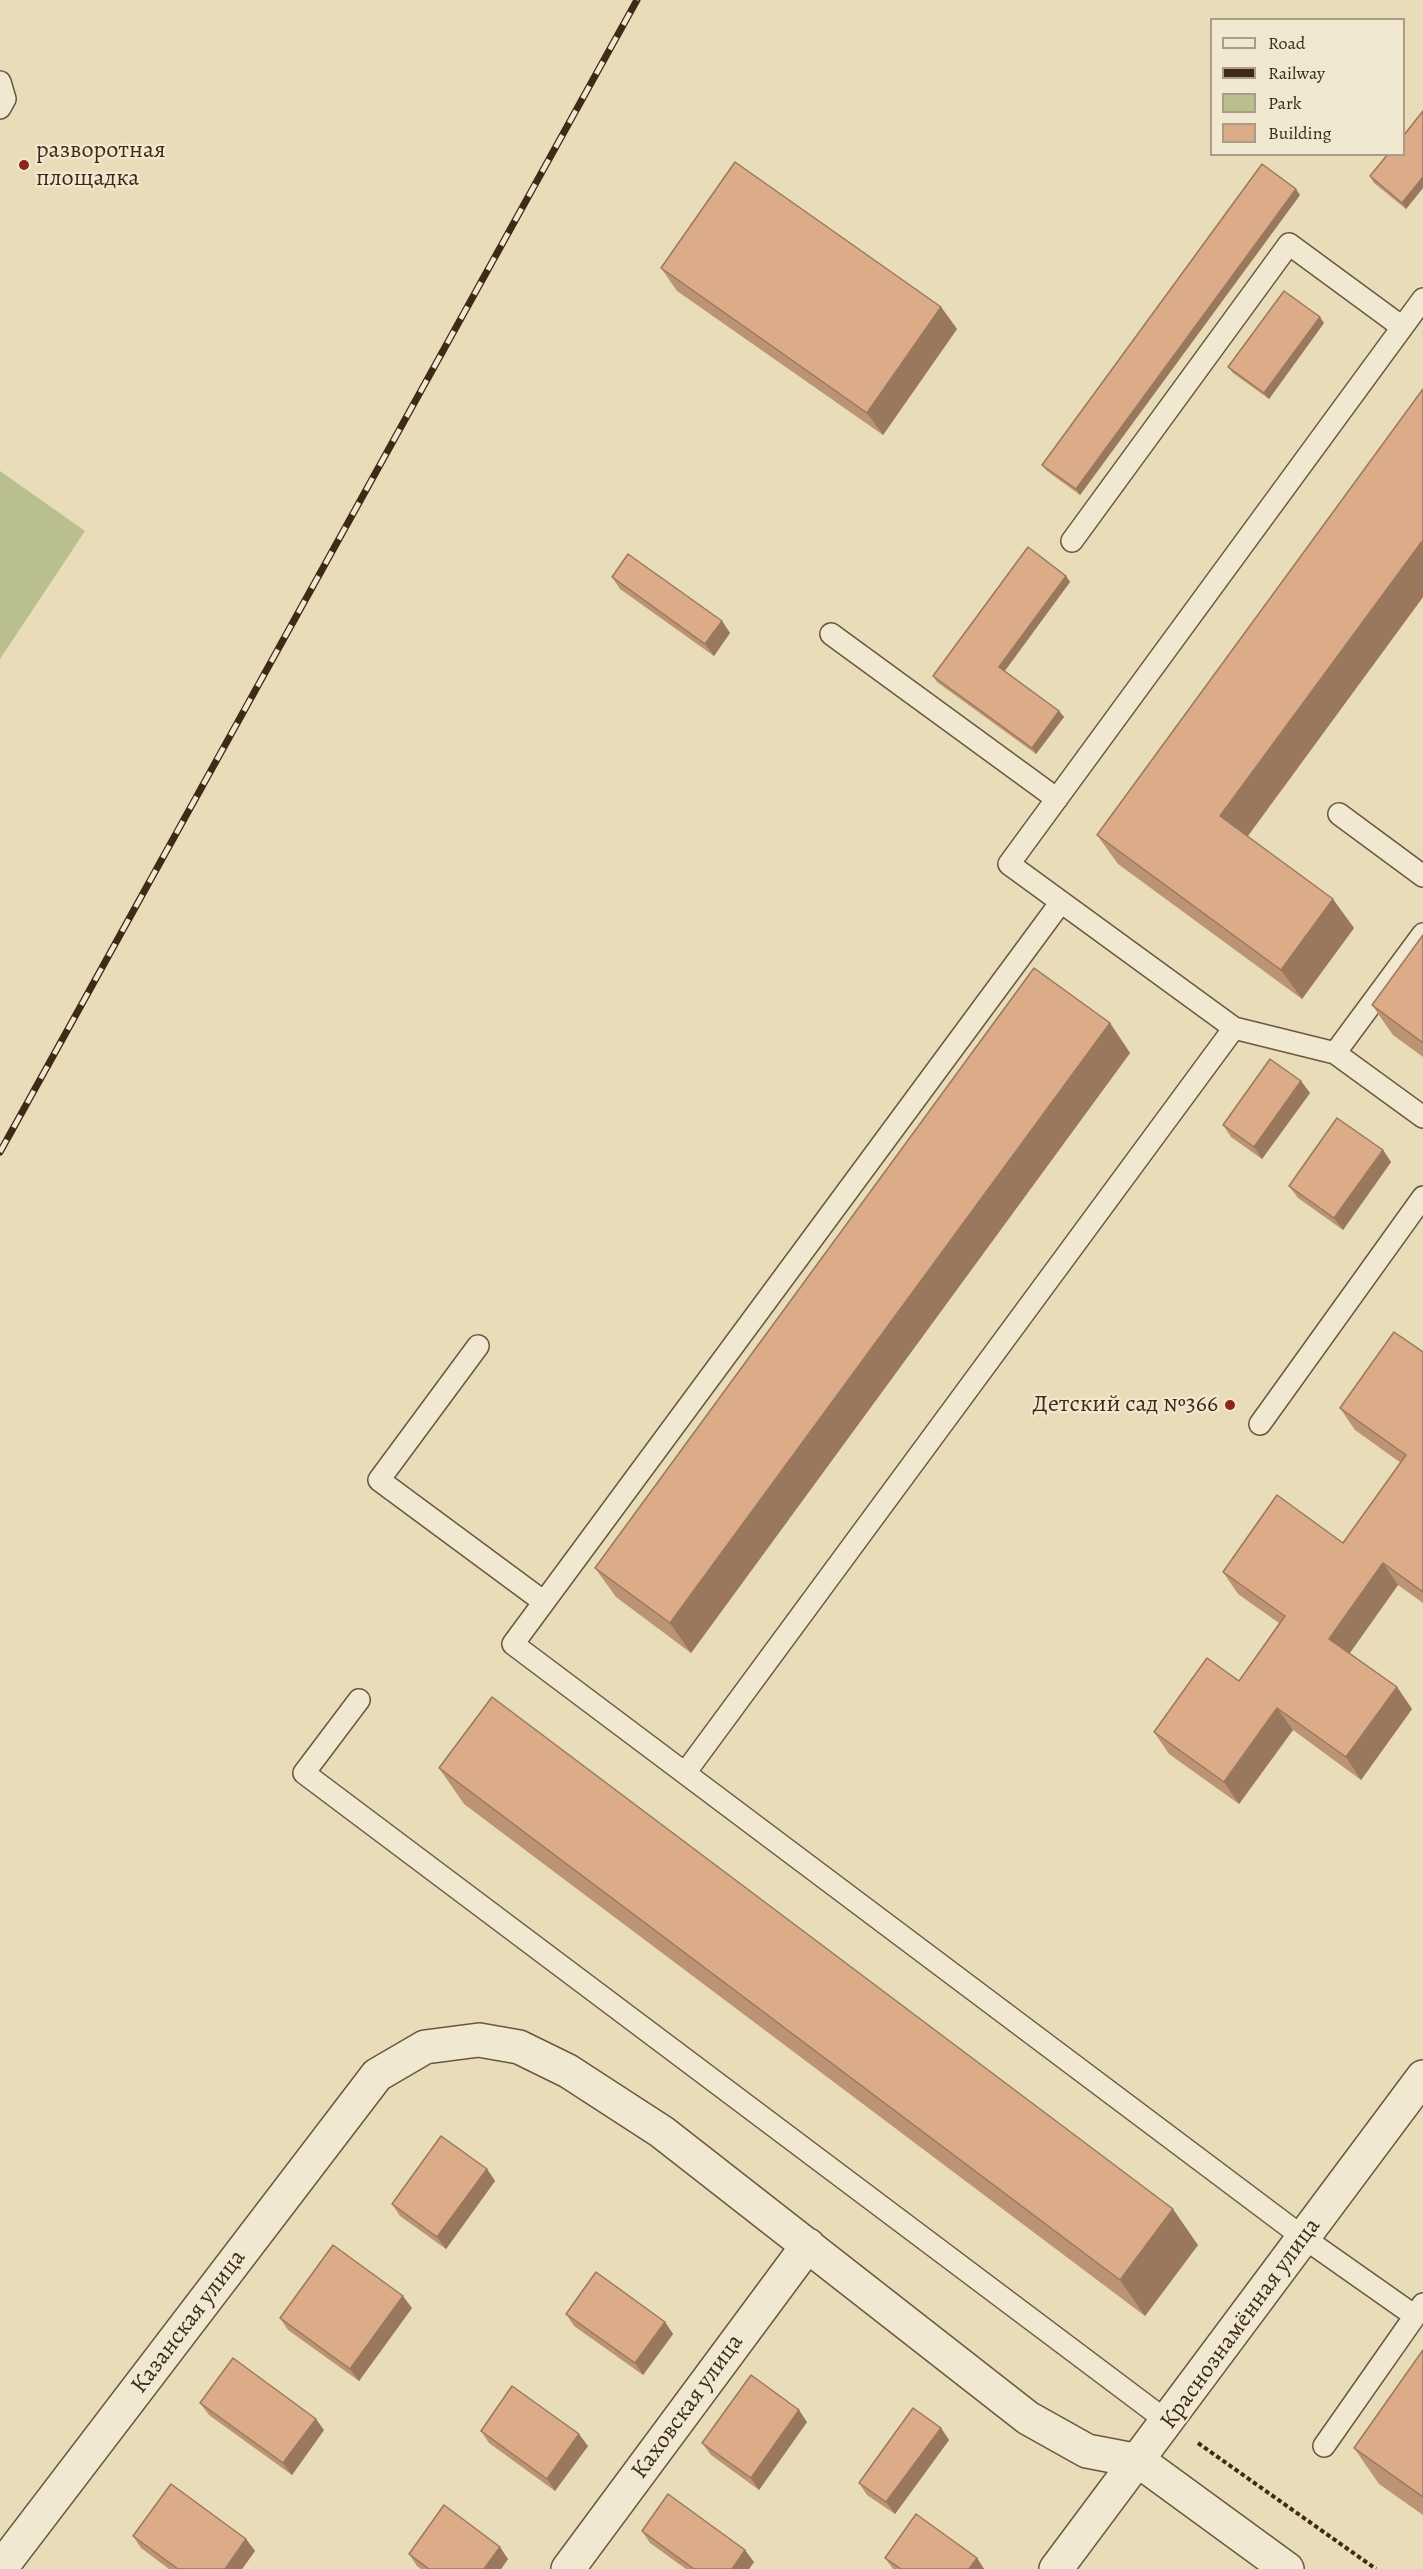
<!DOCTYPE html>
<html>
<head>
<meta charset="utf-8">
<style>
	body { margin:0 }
	#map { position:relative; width:1423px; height:2569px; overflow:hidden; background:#e9dcb8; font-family:Alegreya,serif }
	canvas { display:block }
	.legend { position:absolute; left:1210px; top:18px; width:195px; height:138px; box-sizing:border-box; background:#f1e8d1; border:2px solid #aa9c86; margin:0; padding:8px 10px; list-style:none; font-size:18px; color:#3f2b15 }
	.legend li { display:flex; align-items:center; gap:12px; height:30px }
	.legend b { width:30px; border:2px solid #aa9c86 }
</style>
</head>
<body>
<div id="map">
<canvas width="1423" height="2569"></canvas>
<ul class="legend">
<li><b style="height:8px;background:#f1e8d1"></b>Road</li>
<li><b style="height:8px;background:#3f2b15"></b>Railway</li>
<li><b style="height:16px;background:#b9c08d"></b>Park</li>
<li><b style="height:16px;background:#dbac87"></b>Building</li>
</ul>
</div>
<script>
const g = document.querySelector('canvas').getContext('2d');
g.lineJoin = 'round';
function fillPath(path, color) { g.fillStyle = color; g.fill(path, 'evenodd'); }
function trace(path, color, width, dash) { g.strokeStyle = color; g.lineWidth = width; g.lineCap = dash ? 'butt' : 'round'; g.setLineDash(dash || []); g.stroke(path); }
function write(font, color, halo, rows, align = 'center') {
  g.font = font + ' Alegreya,serif'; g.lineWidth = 4.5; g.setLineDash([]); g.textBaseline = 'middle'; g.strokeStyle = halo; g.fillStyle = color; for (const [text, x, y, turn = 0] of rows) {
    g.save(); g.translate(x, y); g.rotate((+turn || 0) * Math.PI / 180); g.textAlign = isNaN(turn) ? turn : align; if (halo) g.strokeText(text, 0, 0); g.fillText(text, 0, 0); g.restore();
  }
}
fillPath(new Path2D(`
	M0,471L85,531L0,659Z`), '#b9c08d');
const service = new Path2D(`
	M0,82L5,99L0,108
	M1423,299L1009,864L1234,1028L1335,1053L1423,1117
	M1072,541L1289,244L1402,327
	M831,634L1057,799
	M1339,814L1423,876
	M1061,902L513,1644L1304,2238L1415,2316L1423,2304
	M1335,1053L1423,934
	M478,1346L379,1480L544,1602
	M1260,1424L1423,1197
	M359,1700L304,1773L1168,2422
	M685,1773L1234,1028
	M1324,2446L1415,2316`);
const minor = new Path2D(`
	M0,2569L377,2075L425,2047L479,2040L519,2047L568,2071L662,2132L1028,2418L1087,2451L1139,2461L1287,2569
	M568,2569L808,2245
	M1056,2569L1423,2077`);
trace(service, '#6a573e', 24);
trace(minor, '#6a573e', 36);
trace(new Path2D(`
	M1198,2443L1376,2569`), '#3f2b15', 4, [4.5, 3]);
trace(service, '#f1e8d1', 21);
trace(minor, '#f1e8d1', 33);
const rail = new Path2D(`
	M0,1152L637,0`);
trace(rail, '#3f2b15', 7);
trace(rail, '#f1e8d1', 4.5, [14]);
fillPath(new Path2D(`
	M1423,111V188L1406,209L1374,183L1370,176Z
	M1300,195L1080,495L1047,471L1042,465Z
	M661,268L941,307L957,329L883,435L677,291Z
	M1324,323L1269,399L1233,373L1228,367Z
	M1423,389V597L1248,836L1354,928L1302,999L1118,864L1097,835Z
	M1066,576L1070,582L1005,671L1059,711L1064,717L1036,754L937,682L933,676Z
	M612,577L722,621L730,633L714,656L620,589Z
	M1423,935V1057L1393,1035L1372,1005Z
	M1110,1023L1130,1053L691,1653L616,1597L595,1568Z
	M1301,1081L1310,1093L1262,1159L1231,1137L1223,1125Z
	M1383,1150L1391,1162L1343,1230L1298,1198L1289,1186Z
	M1423,1352V1603L1398,1585L1350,1653L1397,1687L1412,1709L1361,1780L1293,1730L1239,1804L1169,1754L1154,1732L1239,1681L1279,1623L1238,1594L1223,1572L1343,1543L1401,1463L1355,1430L1340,1408Z
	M439,1768L1198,2245L1145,2316L464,1804Z
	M487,2169L495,2181L446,2249L400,2216L392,2204Z
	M412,2308L359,2381L288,2330L280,2318Z
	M566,2314L665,2322L673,2334L643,2375L574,2326Z
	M1423,2350V2515L1379,2484L1354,2448Z
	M200,2403L324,2430L292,2475L209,2415Z
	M807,2422L759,2490L711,2455L702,2443Z
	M941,2428L949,2440L895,2514L867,2495L859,2483Z
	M481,2431L588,2446L555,2491L489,2443Z
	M642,2531L754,2562L749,2569H686L650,2543Z
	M133,2536L246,2539L255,2551L242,2569H169L141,2548Z
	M409,2554L508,2559L501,2569H421L417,2566Z
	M885,2558H977L984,2569H893Z`), '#bc9474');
fillPath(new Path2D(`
	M1423,177V188L1406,209L1402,203Z
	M1296,189L1300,195L1080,495L1076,489Z
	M941,307L957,329L883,435L867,413Z
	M1320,317L1324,323L1269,399L1264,393Z
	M1423,540V597L1241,845L1220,816Z
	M1066,576L1070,582L1003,673L999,667Z
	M722,621L730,633L714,656L705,644Z
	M1059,711L1064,717L1036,754L1032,748Z
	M1333,899L1354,928L1302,999L1281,970Z
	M1110,1023L1130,1053L691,1653L670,1623Z
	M1301,1081L1310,1093L1262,1159L1254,1147Z
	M1383,1150L1391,1162L1343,1230L1334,1218Z
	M1383,1563L1398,1585L1344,1661L1329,1639Z
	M1397,1687L1412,1709L1361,1780L1346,1757Z
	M1277,1708L1293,1730L1239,1804L1224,1782Z
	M487,2169L495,2181L446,2249L437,2237Z
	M1173,2209L1198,2245L1145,2316L1120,2280Z
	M403,2296L412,2308L359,2381L350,2369Z
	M665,2322L673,2334L643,2375L635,2363Z
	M799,2410L807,2422L759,2490L751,2478Z
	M316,2419L324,2430L292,2475L283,2463Z
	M941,2428L949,2440L895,2514L886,2502Z
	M579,2434L588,2446L555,2491L547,2479Z
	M246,2539L255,2551L242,2569H225Z
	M500,2547L508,2559L501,2569H484Z
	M745,2550L754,2562L749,2569H732Z
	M977,2558L984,2569H969Z`), '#99785e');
const building = new Path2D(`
	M1423,111V177L1402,203L1370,176L1388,154H1404V135Z
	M735,162L941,307L867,413L661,268Z
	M1262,164L1296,189L1076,489L1042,465Z
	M1284,291L1320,317L1264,393L1228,367Z
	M1423,389V540L1220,816L1333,899L1281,970L1097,835Z
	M1028,547L1066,576L999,667L1059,711L1032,748L933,676Z
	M628,554L722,621L705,644L612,577Z
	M1423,935V1043L1372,1005Z
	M1034,968L1110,1023L670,1623L595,1568Z
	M1270,1059L1301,1081L1254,1147L1223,1125Z
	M1337,1118L1383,1150L1334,1218L1289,1186Z
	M1394,1332L1423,1352V1592L1383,1563L1329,1639L1397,1687L1346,1757L1277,1708L1224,1782L1154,1732L1207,1658L1239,1681L1285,1616L1223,1572L1277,1495L1343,1543L1406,1455L1340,1408Z
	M492,1697L1173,2209L1120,2280L439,1768Z
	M441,2136L487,2169L437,2237L392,2204Z
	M333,2245L403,2296L350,2369L280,2318Z
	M596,2272L665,2322L635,2363L566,2314Z
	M1423,2350V2497L1354,2448Z
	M233,2358L316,2419L283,2463L200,2403Z
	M751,2375L799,2410L751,2478L702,2443Z
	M512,2386L579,2434L547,2479L481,2431Z
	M913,2408L941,2428L886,2502L859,2483Z
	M171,2484L246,2539L225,2569H178L133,2536Z
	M668,2494L745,2550L732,2569H694L642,2531Z
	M444,2505L500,2547L484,2569H429L409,2554Z
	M916,2514L977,2558L969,2569H901L885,2558Z`);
fillPath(building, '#dbac87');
trace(building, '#99785e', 1.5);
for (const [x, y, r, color] of [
	[24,165,6,"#8f2418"],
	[1230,1405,6,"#8f2418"]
]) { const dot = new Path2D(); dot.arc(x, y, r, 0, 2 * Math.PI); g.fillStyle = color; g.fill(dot); trace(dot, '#f1e8d1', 2); }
write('24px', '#3f2b15', '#f1e8d1', [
	["разворотная",36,151],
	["площадка",36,179],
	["Детский сад №366",1218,1405,"right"]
], 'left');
write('24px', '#3f2b15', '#f1e8d1', [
	["Казанская улица",189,2322,-53],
	["Краснознамённая улица",1241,2324,-54],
	["Каховская улица",688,2407,-54]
]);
</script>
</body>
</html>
